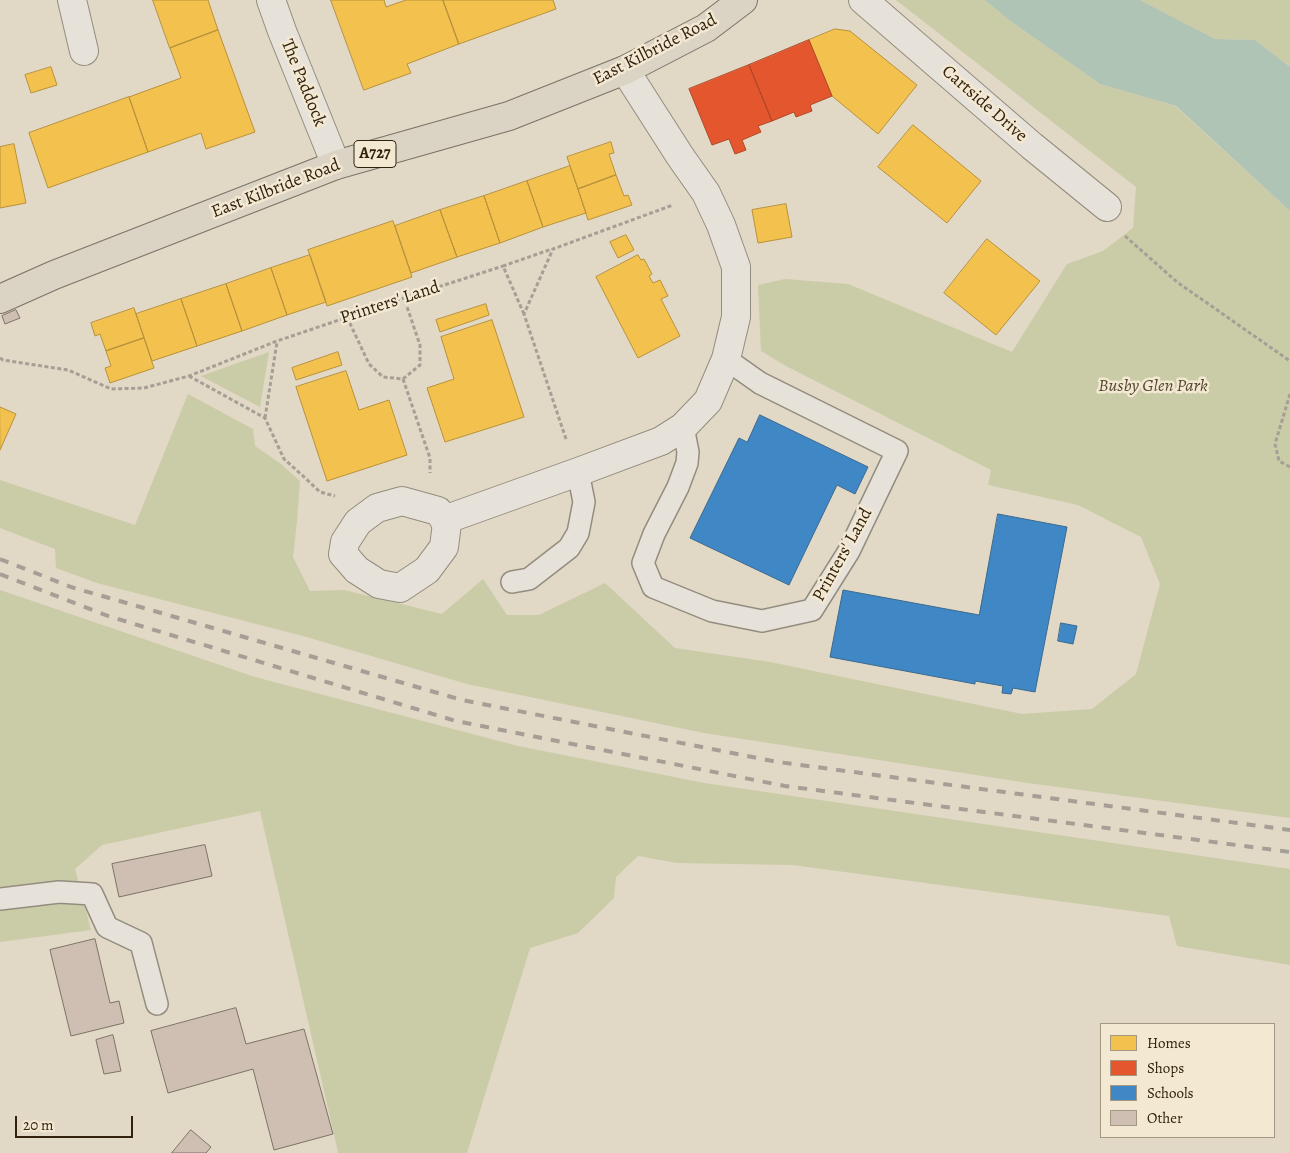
<!DOCTYPE html>
<html>
<head>
<meta charset="utf-8">
<style>
	body { margin:0 }
	#map { position:relative; width:1290px; height:1153px; overflow:hidden; background:#e1d8c5; font-family:Alegreya,serif }
	canvas { display:block }
	.legend { position:absolute; left:1100px; top:1023px; width:175px; height:115px; box-sizing:border-box; background:#f3e8d2; border:1px solid #a59883; margin:0; padding:6px 9px; list-style:none; font-size:15px; color:#31210d }
	.legend li { display:flex; align-items:center; gap:10px; height:25px }
	.legend b { width:25px; border:1px solid #a59883 }
	.scale { position:absolute; left:15px; top:1116px; width:118px; height:22px; box-sizing:border-box; border:2px solid #31210d; border-top:0; padding-left:6px; font-size:15px; line-height:18px; white-space:nowrap; color:#31210d; -webkit-text-stroke:4px #f3e8d2; paint-order:stroke }
</style>
</head>
<body>
<div id="map">
<canvas width="1290" height="1153"></canvas>
<ul class="legend">
<li><b style="height:14px;background:#f2c14e"></b>Homes</li>
<li><b style="height:14px;background:#e4572e"></b>Shops</li>
<li><b style="height:14px;background:#3f88c5"></b>Schools</li>
<li><b style="height:14px;background:#cfbfb3"></b>Other</li>
</ul>
<div class="scale">20 m</div>
</div>
<script>
const g = document.querySelector('canvas').getContext('2d');
g.lineJoin = 'round';
function fillPath(path, color) { g.fillStyle = color; g.fill(path, 'evenodd'); }
function trace(path, color, width, dash) { g.strokeStyle = color; g.lineWidth = width; g.lineCap = dash ? 'butt' : 'round'; g.setLineDash(dash || []); g.stroke(path); }
function write(font, color, halo, rows, align = 'center') {
  g.font = font + ' Alegreya,serif'; g.lineWidth = 5; g.setLineDash([]); g.textBaseline = 'middle'; g.strokeStyle = halo; g.fillStyle = color; for (const [text, x, y, turn = 0] of rows) {
    g.save(); g.translate(x, y); g.rotate((+turn || 0) * Math.PI / 180); g.textAlign = isNaN(turn) ? turn : align; if (halo) g.strokeText(text, 0, 0); g.fillText(text, 0, 0); g.restore();
  }
}
fillPath(new Path2D(`
	M896,0H985L1009,20L1100,84L1175,106L1290,211V818L1028,783L704,733L467,684L303,636L97,583L56,568L55,549L0,528V480L135,525L188,394L253,429L255,446L281,464L300,481L297,521L293,557L310,591L344,590L442,614L483,579L507,615H539L605,583L675,648L770,662L1022,714L1092,709L1136,674L1160,584L1141,537L1078,505L988,485L991,470L786,366L761,351L758,285L785,279L848,284L1012,352L1067,264L1103,251L1133,228L1136,187Z
	M1140,0H1290V67L1255,40L1215,39Z
	M269,352L260,407L201,376Z
	M0,590L255,677L518,746L704,783L1290,869V965L1177,946L1169,916L793,865L677,863L638,856L616,877L614,898L578,933L530,948L467,1153H337L338,1152L260,811L102,845L75,869L91,930L0,942Z`), '#cacba7');
fillPath(new Path2D(`
	M985,0H1140L1215,39L1255,40L1290,67V211L1176,106L1100,84L1009,20Z`), '#afc4b4');
const homes = new Path2D(`
	M153,0H208L218,30L170,48Z
	M331,0H384L386,7L406,0H443L459,44L407,64L411,73L364,90Z
	M443,0H553L556,9L459,44Z
	M835,29L850,31L917,85L878,134L832,96L809,40Z
	M218,30L255,132L206,149L201,133L148,152L129,97L181,78L170,48Z
	M51,67L57,85L31,93L25,75Z
	M129,97L148,152L48,188L29,133Z
	M913,125L981,181L947,223L878,167Z
	M611,142L614,153L609,154L616,175L578,189L567,157Z
	M14,144L26,203L0,208V147Z
	M570,166L586,213L543,227L527,181Z
	M616,175L624,196L628,195L632,205L588,220L578,189Z
	M527,181L543,227L500,243L484,196Z
	M484,196L500,243L457,257L440,210Z
	M786,204L792,237L758,243L752,210Z
	M440,210L457,257L411,273L395,226Z
	M393,221L412,277L327,306L308,250Z
	M626,235L634,250L618,258L610,242Z
	M987,239L1040,281L996,335L944,293Z
	M310,255L326,302L287,315L271,268Z
	M638,255L641,260L644,259L652,274L649,276L653,283L660,280L668,296L661,299L680,336L638,358L596,277Z
	M271,268L287,315L242,331L226,284Z
	M226,284L242,331L197,346L181,299Z
	M181,299L197,346L152,361L136,314Z
	M486,304L489,315L440,332L436,320Z
	M134,308L144,338L106,351L100,334L95,336L91,323Z
	M492,320L524,417L445,442L427,388L454,379L441,337Z
	M144,338L154,368L110,383L105,368L111,366L106,351Z
	M338,352L342,365L296,380L292,368Z
	M346,371L359,410L389,400L407,455L327,481L296,387Z
	M0,407L16,414L0,450Z`);
fillPath(homes, '#f2c14e');
trace(homes, '#b8913a', 1);
const shops = new Path2D(`
	M809,40L832,96L810,105L812,111L796,117L794,112L772,121L749,65Z
	M749,65L772,121L758,126L761,132L742,140L746,150L735,154L729,139L712,145L689,89Z`);
fillPath(shops, '#e4572e');
trace(shops, '#ae4724', 1);
const schools = new Path2D(`
	M760,415L868,467L855,494L837,485L789,585L690,538L739,438L747,442Z
	M998,514L1067,527L1035,692L1013,688L1011,694L1002,693L1003,686L975,681V684L830,657L843,590L979,615Z
	M1061,623L1077,626L1073,644L1058,641Z`);
fillPath(schools, '#3f88c5');
trace(schools, '#3b698e', 1);
const building = new Path2D(`
	M16,310L20,318L5,324L2,316Z
	M205,845L212,876L119,897L112,864Z
	M95,939L110,1003L119,1001L124,1023L71,1036L50,950Z
	M236,1008L246,1044L304,1029L333,1134L274,1150L253,1069L168,1093L151,1031Z
	M113,1035L121,1071L104,1074L96,1040Z
	M191,1130L211,1147L206,1153H172Z`);
fillPath(building, '#cfbfb3');
trace(building, '#7a7366', 1);
const lane = new Path2D(`
	M683,427L688,452L687,463L678,487L654,534L643,563L653,587L712,611L762,621L812,610L849,551L897,451L760,383L726,359
	M512,582L529,579L569,548L578,533L584,502L578,472
	M0,899L59,892L92,894L107,927L141,943L157,1004`);
const street = new Path2D(`
	M72,0L84,51
	M271,0L282,31L336,165
	M863,0L1032,146L1107,207
	M402,501L438,511L447,523L444,547L427,570L400,588L379,584L357,570L343,554L345,542L358,522L377,508Z
	M444,520L578,472L661,441L683,427L708,401L726,359L736,317V267L721,225L706,193L680,156L625,70`);
const primary = new Path2D(`
	M0,299L54,275L336,165L509,116L625,70L706,28L743,0`);
trace(lane, '#938c7f', 24);
trace(street, '#938c7f', 30);
trace(primary, '#7a7366', 30);
trace(new Path2D(`
	M1125,236L1177,282L1290,361
	M524,314L503,266L552,249
	M347,317L369,364L383,377L403,379L430,458V473
	M0,358L3,360L68,370L111,389L144,388L189,376L277,341L404,298L503,266
	M189,376L265,418L284,459L303,476L320,492L335,496
	M403,379L420,365V345L404,298
	M1290,394L1275,444L1279,461L1290,467
	M265,418L277,342
	M566,439L524,314L553,249L673,205`), '#a59f96', 3, [4, 2.5]);
trace(lane, '#e7e2d9', 21);
trace(street, '#e7e2d9', 28);
trace(primary, '#dbd3c4', 28);
trace(new Path2D(`
	M0,559L71,587L462,700L778,762L1290,830
	M0,574L108,616L456,721L785,786L1290,852`), '#a59f96', 4, [9, 9]);
for (const [x, y, w] of [
	[375,154,42]
]) { const box = new Path2D(); box.roundRect(x - w / 2, y - 13.5, w, 27, 4); g.fillStyle = '#f3e8d2'; g.fill(box); trace(box, '#31210d', 1); }
write('bold 16px', '#31210d', null, [
	["A727",375,154]
]);
write('18px', '#31210d', '#f3e8d2', [
	["East Kilbride Road",655,50,-27],
	["The Paddock",303,83,68],
	["Cartside Drive",984,104,41],
	["East Kilbride Road",276,189,-21],
	["Printers' Land",390,303,-18],
	["Printers' Land",843,555,-61]
]);
write('italic 18px', '#53492e', '#f3e8d2', [
	["Busby Glen Park",1153,387]
]);
</script>
</body>
</html>
